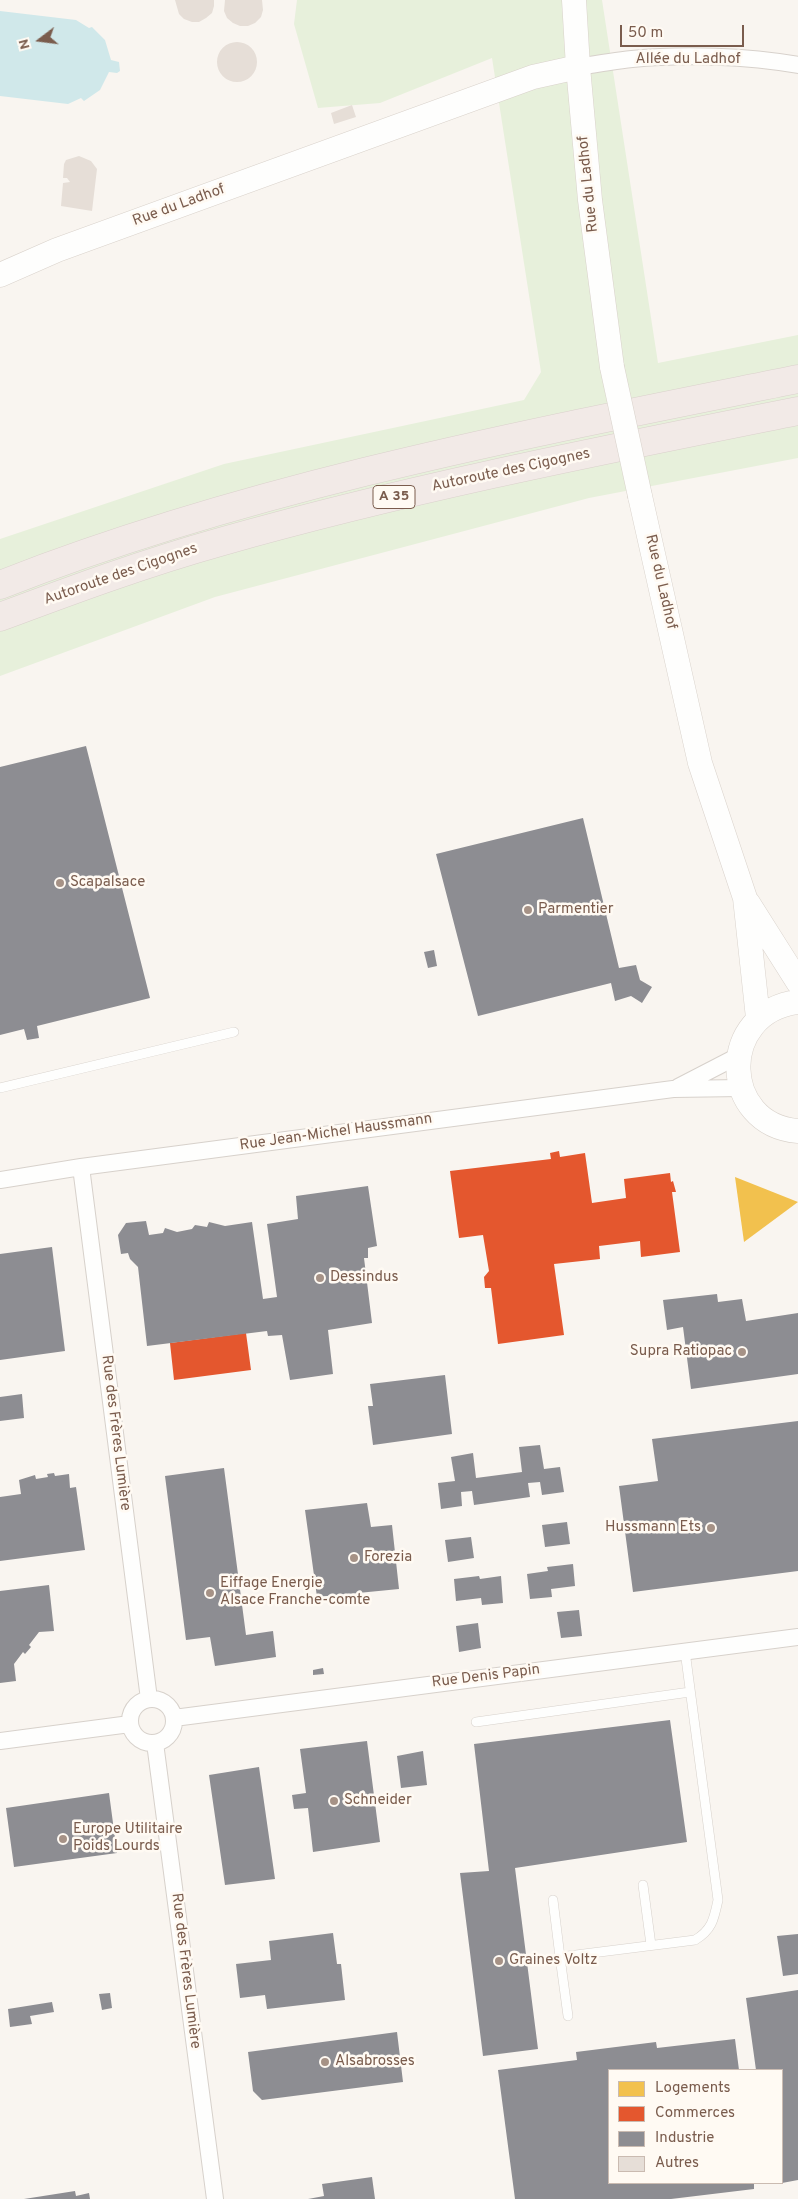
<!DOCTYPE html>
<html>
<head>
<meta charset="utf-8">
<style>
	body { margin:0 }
	#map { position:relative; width:798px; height:2199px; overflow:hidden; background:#f9f5f0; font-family:Overpass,sans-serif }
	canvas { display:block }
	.legend { position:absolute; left:608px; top:2069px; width:175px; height:115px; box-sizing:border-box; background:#fffaf3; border:1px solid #cabbb1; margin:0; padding:6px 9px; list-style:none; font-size:15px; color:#7a5c4d }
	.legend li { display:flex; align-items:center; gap:10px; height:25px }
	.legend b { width:25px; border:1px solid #cabbb1 }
	.north { position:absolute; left:15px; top:15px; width:50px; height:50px; -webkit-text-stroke:4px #fffaf3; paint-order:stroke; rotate:255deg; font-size:14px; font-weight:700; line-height:20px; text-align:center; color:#7a5c4d }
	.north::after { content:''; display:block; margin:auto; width:18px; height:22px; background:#7a5c4d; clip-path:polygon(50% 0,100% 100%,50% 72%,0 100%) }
	.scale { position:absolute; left:620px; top:25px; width:124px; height:22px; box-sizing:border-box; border:2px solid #7a5c4d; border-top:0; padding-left:6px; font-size:15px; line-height:18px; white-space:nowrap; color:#7a5c4d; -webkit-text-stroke:4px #fffaf3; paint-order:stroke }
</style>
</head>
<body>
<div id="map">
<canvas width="798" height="2199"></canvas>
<ul class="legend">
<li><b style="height:14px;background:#f2c14e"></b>Logements</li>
<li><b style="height:14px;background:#e4572e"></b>Commerces</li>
<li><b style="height:14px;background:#8d8d92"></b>Industrie</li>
<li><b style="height:14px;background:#e6ded7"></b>Autres</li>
</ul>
<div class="north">N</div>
<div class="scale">50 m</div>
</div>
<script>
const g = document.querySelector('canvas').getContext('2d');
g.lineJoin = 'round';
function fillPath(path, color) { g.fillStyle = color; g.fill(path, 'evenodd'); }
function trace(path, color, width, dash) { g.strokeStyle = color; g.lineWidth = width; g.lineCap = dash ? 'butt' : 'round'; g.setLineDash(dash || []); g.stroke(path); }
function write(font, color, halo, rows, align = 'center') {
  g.font = font + ' Overpass,sans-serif'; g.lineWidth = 5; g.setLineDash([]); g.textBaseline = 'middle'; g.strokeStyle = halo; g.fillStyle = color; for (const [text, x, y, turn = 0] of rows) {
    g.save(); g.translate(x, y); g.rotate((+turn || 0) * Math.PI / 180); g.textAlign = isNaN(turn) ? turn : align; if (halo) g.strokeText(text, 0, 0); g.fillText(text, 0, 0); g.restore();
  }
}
fillPath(new Path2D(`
	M297,0H602L658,363L798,335V458L589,498L215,597L0,676V539L224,464L524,400L541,372L492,58L380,103L318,108L294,24Z`), '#e7f0db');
fillPath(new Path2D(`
	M0,11L76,20L89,28L92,27L105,40L111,60L119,62L120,71L117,73L109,72L100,90L84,101L81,98L68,104L0,96Z`), '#d0e8ea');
fillPath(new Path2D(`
	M735,1177L798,1202L744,1242Z`), '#f2c14e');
fillPath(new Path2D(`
	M559,1151L560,1157L585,1153L592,1203L626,1198L624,1179L670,1173L671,1182L673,1181L676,1192H672L680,1252L641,1257L640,1241L599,1246L600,1259L554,1264L564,1335L498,1344L491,1288H485L484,1277L489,1271L483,1235L459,1238L450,1171L551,1159L550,1153Z
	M246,1333L251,1370L174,1380L170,1343Z`), '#e4572e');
fillPath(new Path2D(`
	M86,746L150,998L37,1026L39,1038L27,1040L24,1029L0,1035V767Z
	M583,818L619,968L636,965L640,980L652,987L642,1003L631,996L615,1001L611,983L478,1016L436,854Z
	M434,950L437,966L428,968L424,952Z
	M368,1186L377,1246L368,1248V1258H364L372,1323L328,1330L333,1374L290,1380L282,1335L268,1336L267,1331L147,1346L138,1267L130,1259L128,1253L121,1254L118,1235L126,1223L146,1221L149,1235L163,1233L165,1228L177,1232L192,1229L195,1225L207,1227L209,1222L225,1226L252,1222L263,1299L277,1297L267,1224L298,1219L296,1196Z
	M52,1247L65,1351L0,1360V1254Z
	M717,1294L718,1302L742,1299L746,1321L798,1313V1374L691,1389L683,1327L667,1330L663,1300Z
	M445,1375L452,1434L373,1445L368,1406H373L370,1384Z
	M22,1394L24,1418L0,1421V1397Z
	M798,1421V1571L633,1592L619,1486L658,1481L652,1439Z
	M540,1445L544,1469L560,1467L564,1492L542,1495L540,1482L528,1483L530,1497L474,1505L472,1491L461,1492L462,1506L441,1509L438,1483L455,1481L451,1457L473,1453L476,1478L522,1472L519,1447Z
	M224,1468L246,1635L273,1631L276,1657L215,1666L210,1637L186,1640L165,1476Z
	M54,1473L55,1476L69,1474L70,1488L76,1487L85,1550L0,1561V1497L21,1494L19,1480L35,1475L36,1479L48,1477L47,1474Z
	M367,1503L371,1527L392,1525L399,1589L317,1597L305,1510Z
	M567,1522L570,1544L545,1547L542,1525Z
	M471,1537L474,1558L448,1562L445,1540Z
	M573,1564L575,1586L551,1589L552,1597L530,1599L527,1574L548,1571L547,1567Z
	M479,1576L480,1579L501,1576L503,1603L482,1605L481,1598L456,1601L454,1579Z
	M49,1585L54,1631L39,1632L29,1645L31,1647L25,1654L23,1652L14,1664L16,1681L0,1683V1591Z
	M579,1610L582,1636L561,1638L557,1612Z
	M478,1623L481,1648L459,1652L456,1626Z
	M323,1668L324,1674L313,1675V1670Z
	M670,1720L687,1842L515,1868L538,2049L483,2056L460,1873L489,1871L474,1744Z
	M367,1741L380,1842L313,1852L308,1808L294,1809L292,1795L306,1793L300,1749Z
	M423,1751L427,1785L401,1788L397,1756Z
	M259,1767L275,1879L225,1885L209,1775Z
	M109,1793L117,1853L14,1867L6,1808Z
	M333,1933L337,1964H341L345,2000L267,2009L265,1995L240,1998L236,1964L271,1960L269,1941Z
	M798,1934V1974L783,1976L777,1936Z
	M798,1990V2180L782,2183V2070H756L746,1998Z
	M110,1993L112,2008L102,2010L99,1994Z
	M52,2002L54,2012L30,2016L32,2024L10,2027L8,2009Z
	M397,2032L403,2082L262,2100L253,2091L248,2052Z
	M735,2039L739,2070H609V2183H754V2189L671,2199H515L498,2070L577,2060L576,2052L656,2042L657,2048Z
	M372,2177L375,2199H308L324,2196L322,2184Z
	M75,2191L76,2196L89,2193L90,2199H24Z`), '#8d8d92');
fillPath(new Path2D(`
	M175,0H214V6L212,13L206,18L199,22H192L184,19L179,14Z
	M225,0H262L263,10L261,17L255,23L248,26H240L233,23L227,18L224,11Z
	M217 62a20 20 0 1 1 40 0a20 20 0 1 1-40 0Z
	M352,105L356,117L334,124L331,113Z
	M79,156L91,161L97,169L92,211L61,206L63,183L70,182L67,178H63L64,164L66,160Z`), '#e6ded7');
const lane = new Path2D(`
	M0,1088L234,1032
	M476,1722L690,1692
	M643,1885L651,1945
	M553,1900L560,1957L695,1940C712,1930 714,1919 718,1900L685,1651
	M560,1957L568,2016`);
const street = new Path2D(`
	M578,67C596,64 614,61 632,59C683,54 748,56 798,65
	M678,1087L738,1056
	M81,1167L149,1699
	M0,1180L81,1167L673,1089L741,1088
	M130 1721a22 22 0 1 1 44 0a22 22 0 1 1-44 0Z
	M174,1718L798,1637
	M0,1741L130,1724
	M155,1743L215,2199`);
const secondary = new Path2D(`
	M574,0L578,67L590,200L612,367
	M0,275L57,250L533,77L578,67
	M640,496L700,763L745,898L758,1018
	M748,903L798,982
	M798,1002C717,1012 720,1125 798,1131`);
const highway = new Path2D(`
	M0,585C254,485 531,433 798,379
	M0,617C72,590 145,563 220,542C410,488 604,450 798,411`);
trace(lane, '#d7d1cb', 10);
trace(street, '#d7d1cb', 18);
trace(secondary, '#d9d2cb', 25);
trace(highway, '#dad1cc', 29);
trace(lane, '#fefefd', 9);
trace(street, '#fefefd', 16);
trace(secondary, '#fefefd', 24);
trace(highway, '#f2eae7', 28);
const secondaryBridge = new Path2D(`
	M612,367L640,496`);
trace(secondaryBridge, '#d9d2cb', 25, []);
trace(secondaryBridge, '#fefefd', 24);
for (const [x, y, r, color] of [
	[60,883,5,"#a69286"],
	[528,910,5,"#a69286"],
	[320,1278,5,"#a69286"],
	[742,1352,5,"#a69286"],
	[711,1528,5,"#a69286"],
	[354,1558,5,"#a69286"],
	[210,1593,5,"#a69286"],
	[334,1801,5,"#a69286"],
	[63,1839,5,"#a69286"],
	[499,1961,5,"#a69286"],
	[325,2062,5,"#a69286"]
]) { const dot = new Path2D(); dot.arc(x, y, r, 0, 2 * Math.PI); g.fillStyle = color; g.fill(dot); trace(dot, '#fffaf3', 2); }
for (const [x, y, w] of [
	[394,497,42]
]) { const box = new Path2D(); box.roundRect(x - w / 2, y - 11.5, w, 23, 4); g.fillStyle = '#fffaf3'; g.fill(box); trace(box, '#7a5c4d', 1); }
write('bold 14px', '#7a5c4d', null, [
	["A 35",394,497]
]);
write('15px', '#7a5c4d', '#fffaf3', [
	["Allée du Ladhof",688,60],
	["Rue du Ladhof",589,184,-96],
	["Rue du Ladhof",179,206,-20],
	["Autoroute des Cigognes",511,471,-12],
	["Autoroute des Cigognes",121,575,-19],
	["Rue du Ladhof",660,582,77],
	["Rue Jean-Michel Haussmann",336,1133,-8],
	["Rue des Frères Lumière",115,1433,83],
	["Rue Denis Papin",486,1677,-7],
	["Rue des Frères Lumière",185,1971,83]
]);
write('15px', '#7a5c4d', '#fffaf3', [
	["Scapalsace",70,883],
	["Parmentier",538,910],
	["Dessindus",330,1278],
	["Supra Ratiopac",732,1352,"right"],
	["Hussmann Ets",701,1528,"right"],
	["Forezia",364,1558],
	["Eiffage Energie",220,1584],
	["Alsace Franche-comte",220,1601],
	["Schneider",344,1801],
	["Europe Utilitaire",73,1830],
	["Poids Lourds",73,1847],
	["Graines Voltz",509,1961],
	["Alsabrosses",335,2062]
], 'left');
</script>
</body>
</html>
